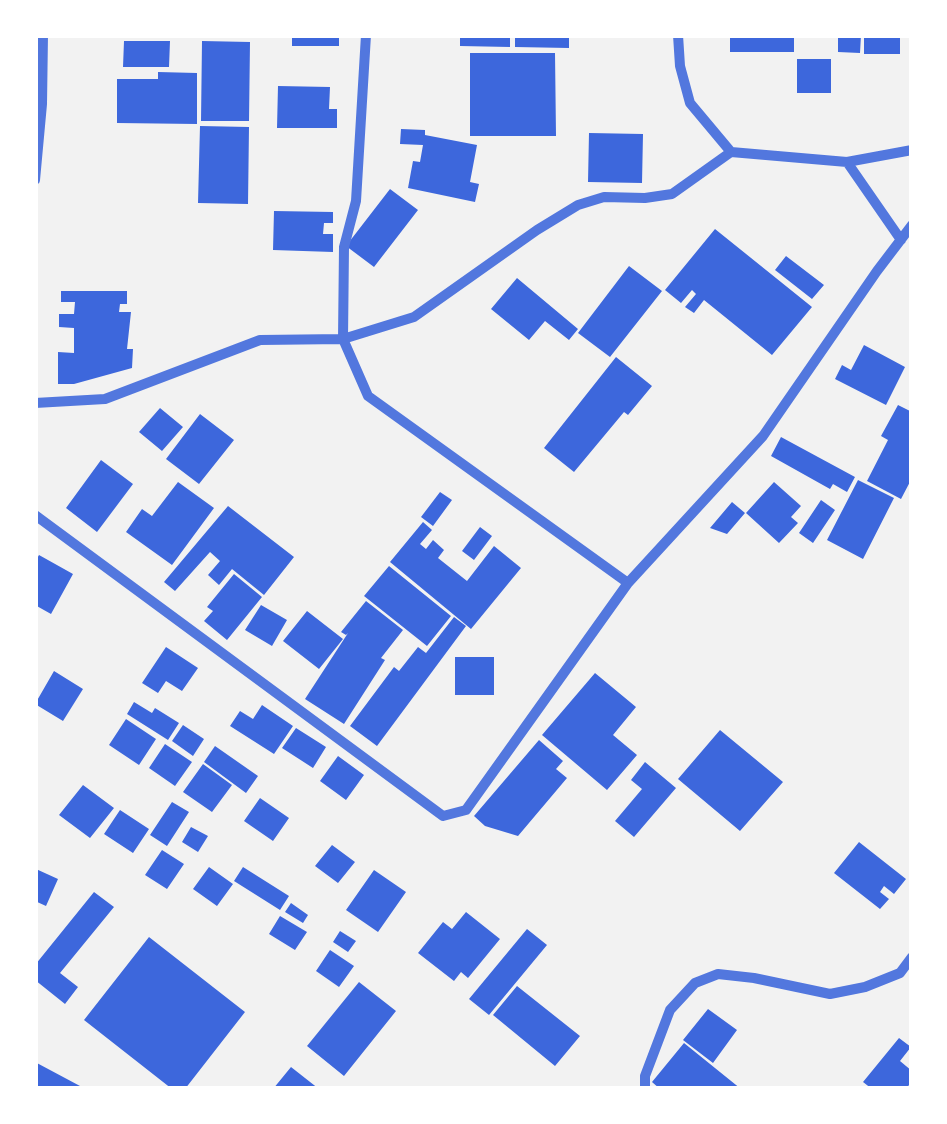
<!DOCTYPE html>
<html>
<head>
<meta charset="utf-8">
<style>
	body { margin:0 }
	#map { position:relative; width:947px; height:1124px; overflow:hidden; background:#f2f2f2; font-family:Overpass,sans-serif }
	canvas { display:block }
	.frame { position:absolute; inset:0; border:38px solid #fff; pointer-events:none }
</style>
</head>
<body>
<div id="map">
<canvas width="947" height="1124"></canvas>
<div class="frame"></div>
</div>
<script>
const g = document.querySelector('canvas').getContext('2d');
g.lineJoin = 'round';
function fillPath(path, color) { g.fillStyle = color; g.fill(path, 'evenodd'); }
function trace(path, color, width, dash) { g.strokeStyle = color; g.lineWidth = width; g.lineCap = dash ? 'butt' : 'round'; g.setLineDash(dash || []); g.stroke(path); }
fillPath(new Path2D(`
	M292,35H339V46H292Z
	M460,35H510V47L460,46Z
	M515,35H569V48L515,47Z
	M730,35H794V52H730Z
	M838,35H861L860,53L838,52Z
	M864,35H900V54H864Z
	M124,41H170L169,67H123Z
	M202,41L250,42L249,121H201Z
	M470,53H555L556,136H470Z
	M797,59H831V93H797Z
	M158,72L197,73V124L117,123V79H158Z
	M278,86L330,87L329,109H337V128H277Z
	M200,126L249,127L248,204L198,203Z
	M401,129L425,130V135L477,145L470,182L479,184L475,202L408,188L413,161L420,162L423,145L400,144Z
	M589,133L643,134L642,183L588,182Z
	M390,189L418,210L374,267L346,246Z
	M274,211L333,212V223H324L323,234H333V252L273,250Z
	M715,229L812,307L772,355L704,300L694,313L685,307L696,294L692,290L681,303L665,290Z
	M786,256L824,285L812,299L775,270Z
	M629,266L662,291L610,357L578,333Z
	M517,278L578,329L569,340L545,321L529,340L491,309Z
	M61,291H127V304H120L119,312H131L127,349H133L132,368L74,384H58V352L74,353V328L59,327V314H74L75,302H61Z
	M864,345L905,367L886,405L835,379L842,365L851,370Z
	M616,357L652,386L628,415L624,412L574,472L544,448Z
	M898,405L912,412V478L901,499L867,481L888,440L881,436Z
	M160,408L183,427L162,451L139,432Z
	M200,414L234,440L199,484L166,459Z
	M781,437L855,477L847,492L833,484L830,489L771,456Z
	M101,460L133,484L97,532L66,508Z
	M858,480L894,498L863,559L827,540Z
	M178,482L214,508L172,565L126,532L142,509L152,516Z
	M774,482L801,506L791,517L798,523L779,543L746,513Z
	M440,492L452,500L433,526L421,517Z
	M821,500L835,510L813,543L799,533Z
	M732,502L745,513L727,534L710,528Z
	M228,506L294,557L264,595L232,569L219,585L208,575L220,561L210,552L175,591L164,582Z
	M423,522L432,530L420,544L426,549L433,540L444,550L438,558L467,581L494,546L521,568L471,629L390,562Z
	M480,527L492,536L474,560L462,551Z
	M39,555L73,574L51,614L35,605V562Z
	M389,566L451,616L427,646L364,596Z
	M234,574L262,597L227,640L204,621L213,611L207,607Z
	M366,601L403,630L381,658L385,660L344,724L305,699L348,633L346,635L341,632Z
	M261,605L287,620L272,646L245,630Z
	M307,611L343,639L319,669L283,641Z
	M454,617L466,626L377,746L350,726L394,667L399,671L418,647L426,653Z
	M166,647L198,668L182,691L166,681L158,693L142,683Z
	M455,657H494V695H455Z
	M54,671L83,689L63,721L35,704Z
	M595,673L636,707L613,735L637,755L607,790L542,735Z
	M134,702L152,713L155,708L179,723L168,740L127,714Z
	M262,705L293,726L274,754L230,726L240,711L253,719Z
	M126,719L156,739L139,765L109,745Z
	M183,725L204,739L193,756L172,741Z
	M296,728L326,747L313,768L282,748Z
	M720,730L783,782L740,831L678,779Z
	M539,740L563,761L556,769L567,778L518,836L485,826L474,816Z
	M165,744L192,762L175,786L149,768Z
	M215,746L258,776L246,793L204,762Z
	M338,756L364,775L346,800L320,781Z
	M645,762L676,788L634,837L615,821L642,789L631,780Z
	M203,764L232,785L212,812L183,792Z
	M83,785L114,808L90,838L59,815Z
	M260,798L289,818L273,841L244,821Z
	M172,802L189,812L167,846L150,835Z
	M120,810L149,829L133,853L104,834Z
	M191,827L208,836L198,852L182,842Z
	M859,842L906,879L894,894L884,886L880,892L889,899L880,909L834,873Z
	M332,845L355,862L338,883L315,866Z
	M162,850L184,864L167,889L145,875Z
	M209,867L233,884L217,906L193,889Z
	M243,867L289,896L280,910L234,881Z
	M36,869L58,879L46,906L35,901Z
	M374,870L406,892L378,932L346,910Z
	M94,892L114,907L60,973L78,987L65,1004L35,980V965Z
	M291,903L308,915L303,923L285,912Z
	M466,912L500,939L468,978L461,972L454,981L418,953L443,922L452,929Z
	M280,916L307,932L295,950L269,934Z
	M527,929L547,945L489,1015L469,999Z
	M340,931L356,941L348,952L333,942Z
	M149,937L245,1012L185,1089H172L84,1020Z
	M330,950L354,966L339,987L316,971Z
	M359,982L396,1011L344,1076L307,1046Z
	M517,986L580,1036L555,1066L493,1015Z
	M708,1009L737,1030L713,1063L683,1040Z
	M899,1038L911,1047L900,1061L912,1071V1081L906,1089H872L863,1082Z
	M684,1043L741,1089H660L652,1082Z
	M35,1062L80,1086L78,1089H35Z
	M291,1067L319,1089H273Z`), '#3d67dc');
trace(new Path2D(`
	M678,35L680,66L690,103L731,152
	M912,150L847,162L731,152L672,194L645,198L604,197L578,205L537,230L414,317L343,339L368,396L628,583L763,436L877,271L912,225
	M847,162L901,240
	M35,180L42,104L43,35
	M35,403L105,399L260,340L343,339L344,247L356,201L366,35
	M35,515L443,816L466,810L628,583
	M645,1089V1076L670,1010L695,983L718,974L754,978L830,994L865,987L900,973L912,957`), '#5277de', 10);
</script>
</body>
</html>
